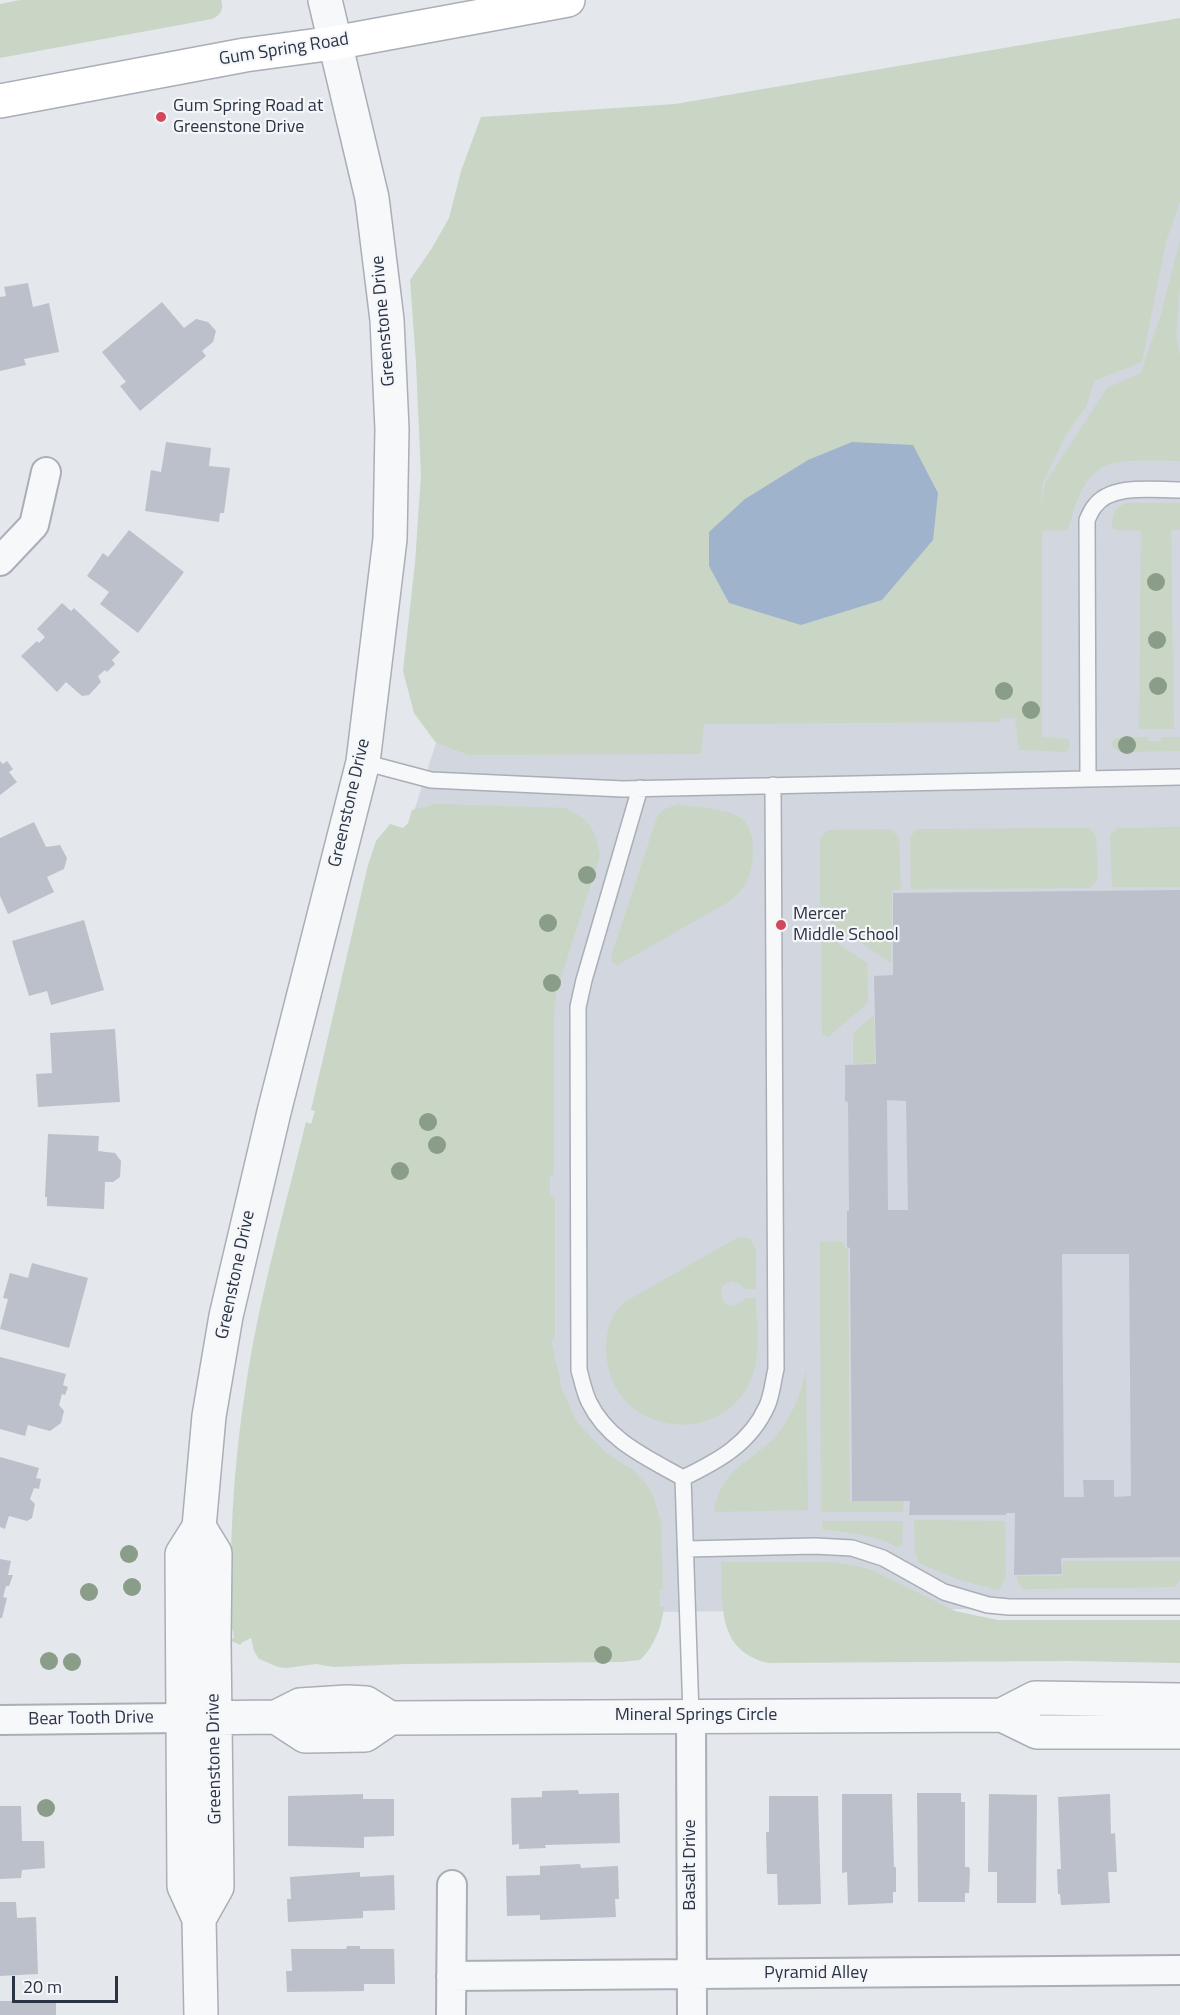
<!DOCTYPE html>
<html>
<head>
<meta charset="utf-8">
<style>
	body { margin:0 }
	#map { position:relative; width:1180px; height:2015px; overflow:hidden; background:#e4e7ec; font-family:"Titillium Web",sans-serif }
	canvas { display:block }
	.scale { position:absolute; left:12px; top:1976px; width:106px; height:27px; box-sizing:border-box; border:3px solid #2b3445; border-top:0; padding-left:8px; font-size:18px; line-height:21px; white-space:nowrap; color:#2b3445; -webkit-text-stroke:4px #f4f6f9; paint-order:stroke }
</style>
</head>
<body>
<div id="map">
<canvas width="1180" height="2015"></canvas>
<div class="scale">20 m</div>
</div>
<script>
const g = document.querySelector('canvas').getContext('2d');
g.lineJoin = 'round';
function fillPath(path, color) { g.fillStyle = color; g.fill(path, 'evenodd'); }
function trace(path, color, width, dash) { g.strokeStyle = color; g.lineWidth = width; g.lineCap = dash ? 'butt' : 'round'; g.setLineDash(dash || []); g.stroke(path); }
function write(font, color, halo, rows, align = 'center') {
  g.font = font + ' "Titillium Web",sans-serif'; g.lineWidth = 4.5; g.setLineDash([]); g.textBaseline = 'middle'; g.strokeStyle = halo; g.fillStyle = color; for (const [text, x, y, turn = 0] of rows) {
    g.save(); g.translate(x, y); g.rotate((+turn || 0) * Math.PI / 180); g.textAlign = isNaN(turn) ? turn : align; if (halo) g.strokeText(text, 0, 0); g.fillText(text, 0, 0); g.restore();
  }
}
fillPath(new Path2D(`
	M1180,75V1607L324,1615L407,833L436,743L467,755L471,754L1026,508Z`), '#d2d6de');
fillPath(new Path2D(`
	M20,0H221C224,9 221,15 212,19L0,58V4Z
	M1180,18V201L1166,242L1142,362L1094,381L1086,407L1067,433L1043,482L1040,512L1045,483L1107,388L1141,373L1161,314L1180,240V286L1176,337L1180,355V461C1110,461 1089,451 1069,528L1065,530L1042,531V737L1068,739L1070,746L1066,752L1019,750L1015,718H1001L1000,722L704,724L701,753L697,754L467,755L436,743L414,713L403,671L415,563L421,475L416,363L410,280L432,248L449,218L461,171L481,117L675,104Z
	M1127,503H1180V530H1171L1174,729H1139L1141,531L1116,530L1113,529C1110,517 1115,506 1127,503Z
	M1148,737L1149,741H1161V737H1180V751L1120,752L1112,747V742L1116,738Z
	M437,804L565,808C590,820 596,829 600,856L556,993L554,1015V1175H550V1196L555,1197V1339L551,1340L562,1390L577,1422L605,1452L633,1470L648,1486L654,1498L661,1523L663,1589L659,1590L660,1607H664C662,1626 654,1647 640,1660L621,1662L406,1664L334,1667L316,1664L287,1668L278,1667L259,1659L254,1651L251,1638L241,1643V1645L231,1641L230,1639L234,1638L233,1630H231C229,1548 233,1466 246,1385C259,1298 285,1208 306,1122L311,1124L315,1111L311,1110L368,865L376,841L390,824L403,828L408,823L412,810Z
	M678,804C693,807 732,809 742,819C751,827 753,839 753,850C753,872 747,889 728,902L618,965L612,962L611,957L657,817L663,810Z
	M1180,827V887H1112L1110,835L1117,828Z
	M1089,828L1096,836L1098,880L1090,888L911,889L910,837L917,829Z
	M890,829L899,837L901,890H892L891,963L820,915V838L828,830Z
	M827,936L867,963L868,1003L828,1037L822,1034L821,940Z
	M874,1015L875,1063L853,1064V1033Z
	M742,1237L750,1239L756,1249V1289H744L741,1285L732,1281L722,1286C717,1304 733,1313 745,1298H756C756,1320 760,1346 755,1367C734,1452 609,1440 606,1351C605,1333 610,1315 625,1302L737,1238Z
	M820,1241L844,1242L845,1248L848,1249L850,1501H904L903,1512H821Z
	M806,1370L808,1510L714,1512C721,1470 744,1466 771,1441C790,1422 801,1396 806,1370Z
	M914,1520L1005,1521L1006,1576L999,1590L960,1580L919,1563L915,1551Z
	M822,1521H903L902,1543L898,1548C878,1534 846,1533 822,1529Z
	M1063,1561H1180V1580L1175,1587L1023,1589L1017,1581V1576H1063Z
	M721,1562H830L857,1566L872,1570L955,1611L998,1620H1180V1663L1071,1661L768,1663C716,1650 723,1605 721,1562Z`), '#c9d6c5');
fillPath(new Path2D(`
	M852,442L913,445L938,493L933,540L882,600L801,625L729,603L709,566V532L745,499L808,460Z`), '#9fb4cc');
fillPath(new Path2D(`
	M28,283L33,307L49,303L59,352L24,359L26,365L0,371V297L6,296L4,287Z
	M162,302L184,328L196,319L208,322L216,331L213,342L202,351L206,356L140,411L120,386L126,382L102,352Z
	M166,442L211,448L209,466L230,468L224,513H220L219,522L145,511L151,470L161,472Z
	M129,530L184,572L138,633L100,604L109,592L87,576L103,553L108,557Z
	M62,603L71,611L74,608L120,652L112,660L115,664L107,672L105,670L98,676L101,682L89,695L82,696L66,682L57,692L21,656L37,641L39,643L45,637L37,629Z
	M0,761L3,764L7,761L13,769L9,772L17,782L0,795Z
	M34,822L46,847L60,845L67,858L64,869L47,877L54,892L8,914L0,896V838Z
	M1180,890V1557L1061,1558L1062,1574L1014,1575L1015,1513H1006V1515H909L910,1501H852L850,1248L847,1247V1211H849L848,1102L845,1101V1065L876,1064L874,976L893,975V893ZM887,1100L906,1101L908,1210H888ZM1062,1254H1129L1131,1496L1114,1497V1480H1083L1084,1497H1064Z
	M84,920L104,990L51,1005L47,991L29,996L12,941Z
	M115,1029L120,1102L38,1107L36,1074L52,1073L50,1033Z
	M48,1134L99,1136L98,1151L115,1153L121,1161L120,1177L113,1182H105L104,1209L47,1206V1197H45Z
	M32,1263L88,1278L69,1348L0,1329L8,1299L3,1298L10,1273L28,1278Z
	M0,1357L66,1374L63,1385L68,1387L65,1395L62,1394L59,1405L64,1411L61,1423L50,1431L28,1425L25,1436L0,1429Z
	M0,1457L39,1468L36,1478L41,1479L39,1489L34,1488L30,1499L35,1504L32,1518L27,1521L9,1516L5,1529L0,1527Z
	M0,1559L11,1561L8,1575H13L9,1586H6L3,1597L7,1598L2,1618H0Z
	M578,1790L579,1794L619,1793L620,1843L545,1845L546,1848L519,1849V1844L512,1845L511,1798L542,1797V1791Z
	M917,1793H961V1802H965V1867H969L970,1870L969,1893H965V1902H918Z
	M363,1794V1799H394V1836L364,1837V1848L288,1846V1796Z
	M842,1794H892L894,1867H896V1892H893V1903L848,1905L847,1872L842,1873Z
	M989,1794L1037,1795L1036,1903H997V1872H988Z
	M1110,1794L1111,1834L1115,1833L1117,1872H1108L1110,1903L1061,1905L1060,1894H1058L1057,1869H1061L1058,1797Z
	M769,1796H818L821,1904L778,1905L777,1874H767L766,1832H769Z
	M0,1806H21L22,1841H44L45,1868L22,1870L21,1878L0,1879Z
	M580,1864L581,1868L618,1866L619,1899H615L616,1917L540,1920V1915L507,1916L506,1876L540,1875V1866Z
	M360,1872V1877L394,1875L395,1910L363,1911V1918L288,1922L287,1899H291L290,1877Z
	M0,1902H16L17,1918L36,1917L38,1974L0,1976Z
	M347,1946H360V1949H394L395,1984H364V1991L287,1992L286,1971H292L291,1949H346Z
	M0,2001H56V2015H0Z`), '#bbc0ca');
const service = new Path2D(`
	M363,762L431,780L623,789L1180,777
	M1088,778L1087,520C1089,516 1091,511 1094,507C1111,483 1154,490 1180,490
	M640,788L584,980L578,1007L579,1370C582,1380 584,1392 589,1402C608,1441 646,1457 683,1478L691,1715
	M683,1478C718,1461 750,1444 767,1406C772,1395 773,1381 776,1369L773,785
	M686,1549L815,1546L852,1548L883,1558L944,1592L988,1605L1009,1607H1180`);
const minor = new Path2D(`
	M0,561L34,525L46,472
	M691,1715L692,2015
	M0,1720L181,1718
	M451,1976L1180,1970
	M451,2015L452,1885`);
const tertiary = new Path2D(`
	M199,1527L215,1553L214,1642L217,1887L199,1919
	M1002,1715L1037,1732H1180
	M276,1717L305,1736L365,1735L390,1718L1002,1715L1035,1698L1180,1700
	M193,1718L276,1717L300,1705L347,1702L366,1703L390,1718
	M201,2015L199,1919L184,1886L182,1554L199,1527L209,1416L226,1316L274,1112L363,762L390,539L392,429L387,320L372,198L325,0`);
const secondary = new Path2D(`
	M0,101L245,55L334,43L568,0`);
trace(service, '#a9aeb7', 18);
trace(minor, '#a9aeb7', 32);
trace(tertiary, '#a9aeb7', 36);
trace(secondary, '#a9aeb7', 36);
trace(service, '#f7f8fa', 15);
trace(minor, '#f7f8fa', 28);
trace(tertiary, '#f7f8fa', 33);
trace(secondary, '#fff', 33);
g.fillStyle = '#899d89';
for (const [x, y] of [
	[1156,582],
	[1157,640],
	[1158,686],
	[1004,691],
	[1031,710],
	[1127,745],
	[587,875],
	[548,923],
	[552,983],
	[428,1122],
	[437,1145],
	[400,1171],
	[129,1554],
	[132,1587],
	[89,1592],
	[603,1655],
	[49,1661],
	[72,1662],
	[46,1808]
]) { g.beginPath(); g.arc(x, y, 9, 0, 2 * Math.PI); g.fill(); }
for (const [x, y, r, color] of [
	[161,117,6,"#d1495b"],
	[781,925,6,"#d1495b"]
]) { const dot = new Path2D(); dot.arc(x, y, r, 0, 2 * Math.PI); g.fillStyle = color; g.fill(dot); trace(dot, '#f4f6f9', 2); }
write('18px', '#2b3445', '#f4f6f9', [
	["Gum Spring Road",284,50,-9],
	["Greenstone Drive",384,321,-95],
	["Greenstone Drive",350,803,-77],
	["Greenstone Drive",236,1275,-78],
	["Mineral Springs Circle",696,1716],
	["Bear Tooth Drive",91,1719,-1],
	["Greenstone Drive",215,1759,-91],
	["Basalt Drive",691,1865,-90],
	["Pyramid Alley",816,1974]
]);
write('18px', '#2b3445', '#f4f6f9', [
	["Gum Spring Road at",173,107],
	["Greenstone Drive",173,128],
	["Mercer",793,915],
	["Middle School",793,936]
], 'left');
</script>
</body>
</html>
